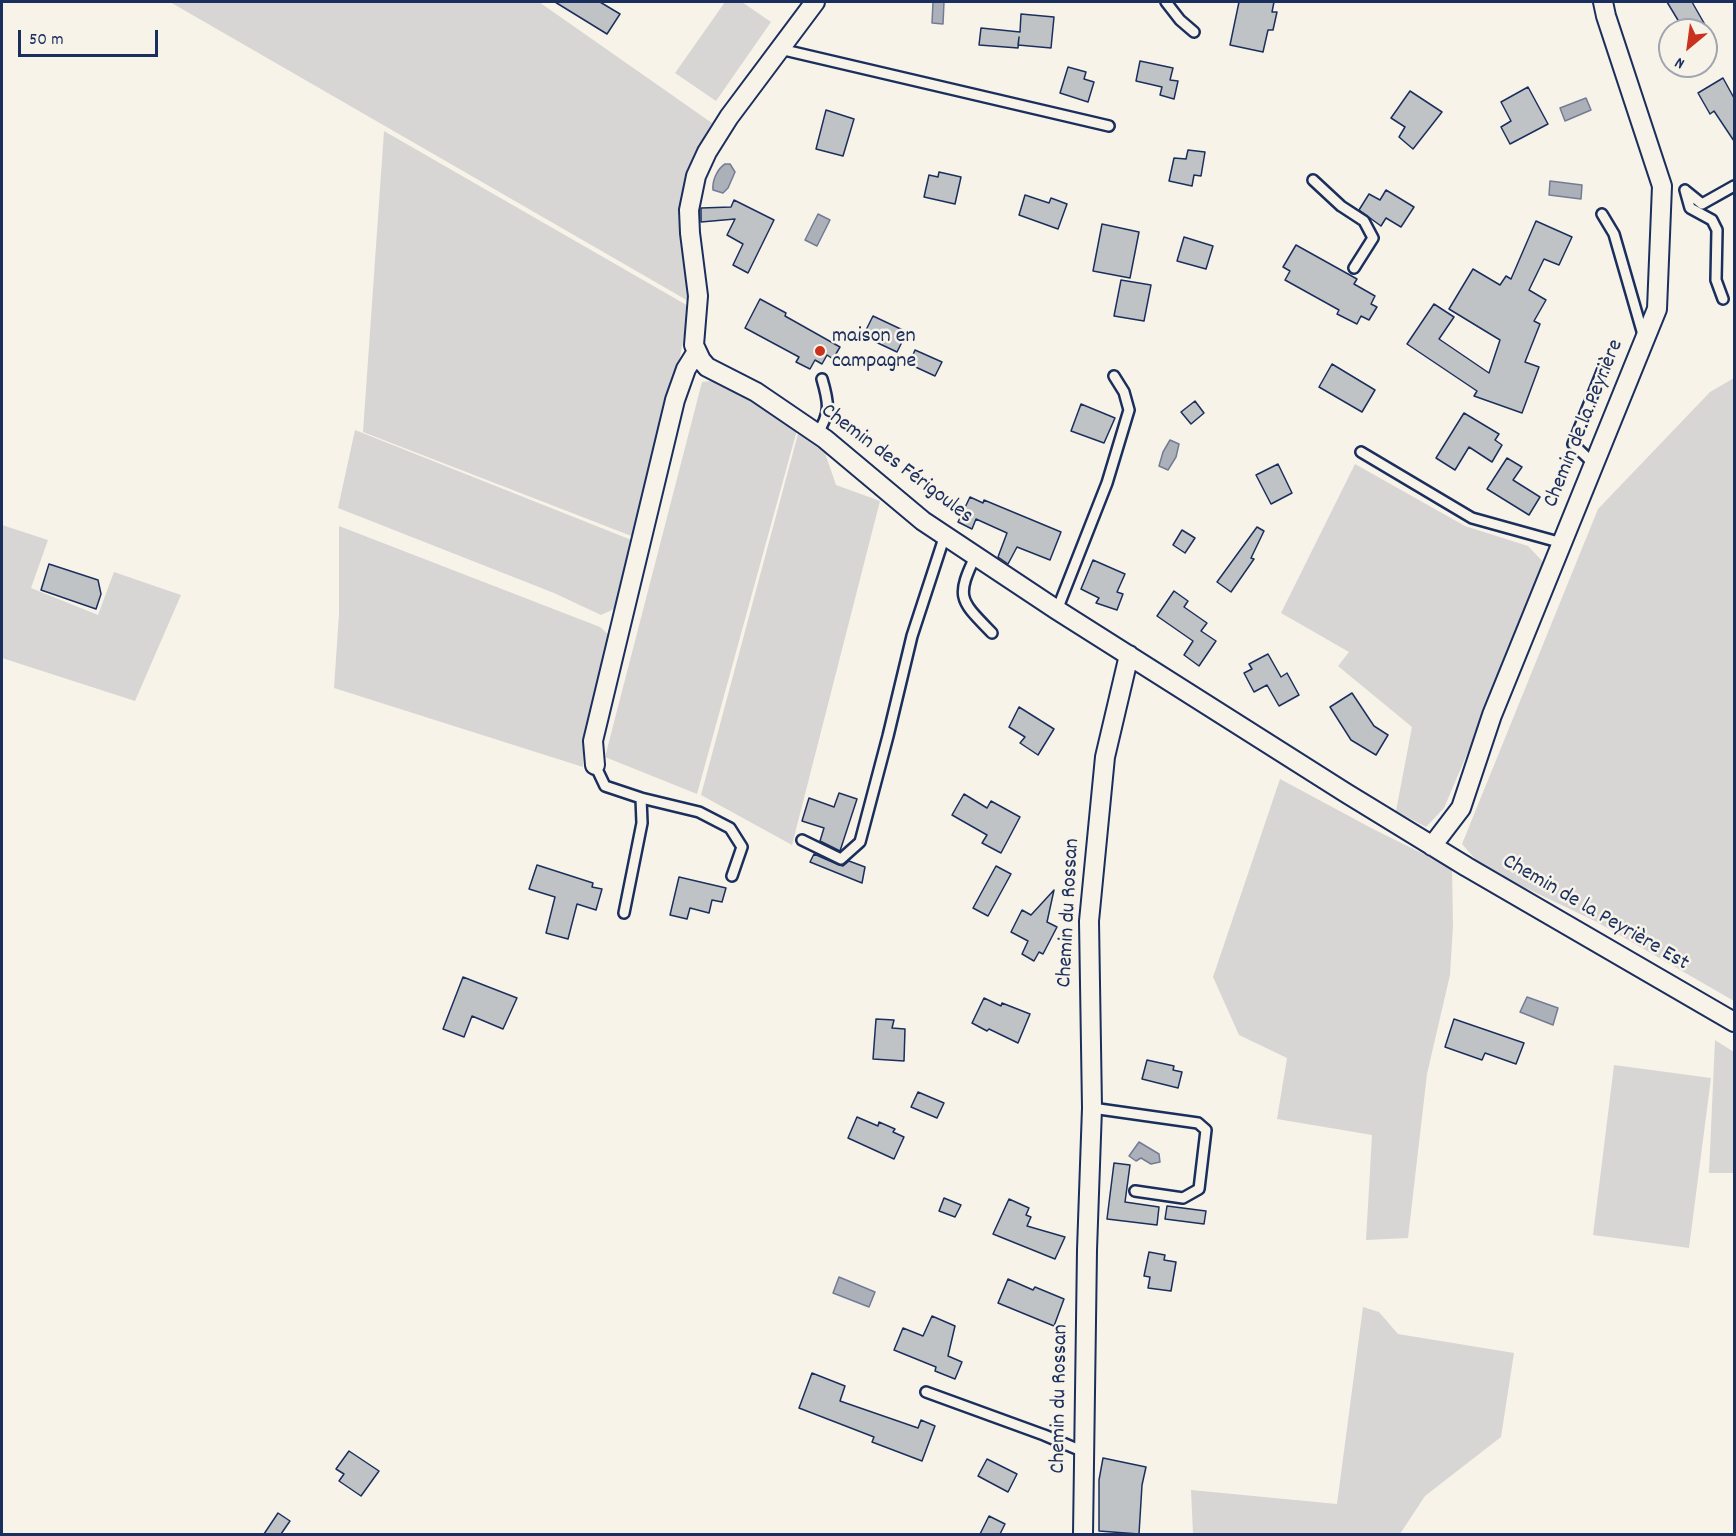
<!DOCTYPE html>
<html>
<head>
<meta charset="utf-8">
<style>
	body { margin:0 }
	#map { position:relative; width:1736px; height:1536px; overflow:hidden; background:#f7f3e8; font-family:Dekko,sans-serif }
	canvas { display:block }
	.frame { position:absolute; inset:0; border:3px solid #1b2f5e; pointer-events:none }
	.north { position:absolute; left:1658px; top:18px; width:60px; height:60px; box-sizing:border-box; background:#f7f3e8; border:2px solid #9fa5b1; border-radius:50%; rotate:209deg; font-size:16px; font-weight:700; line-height:24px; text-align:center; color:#1b2f5e }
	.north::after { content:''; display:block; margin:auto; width:21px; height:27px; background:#c8321e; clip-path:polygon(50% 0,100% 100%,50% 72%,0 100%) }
	.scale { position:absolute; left:18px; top:30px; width:140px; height:27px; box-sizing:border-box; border:3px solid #1b2f5e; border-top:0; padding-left:8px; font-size:18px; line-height:21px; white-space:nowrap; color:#1b2f5e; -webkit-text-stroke:4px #f7f3e8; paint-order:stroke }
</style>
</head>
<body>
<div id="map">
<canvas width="1736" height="1536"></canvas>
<div class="frame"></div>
<div class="north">N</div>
<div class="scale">50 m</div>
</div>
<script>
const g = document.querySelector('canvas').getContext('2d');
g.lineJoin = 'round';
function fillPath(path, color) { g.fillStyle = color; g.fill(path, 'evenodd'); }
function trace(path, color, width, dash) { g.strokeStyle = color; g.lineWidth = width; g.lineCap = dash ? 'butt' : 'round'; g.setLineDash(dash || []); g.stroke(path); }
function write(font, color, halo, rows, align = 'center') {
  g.font = font + ' Dekko,sans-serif'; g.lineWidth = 5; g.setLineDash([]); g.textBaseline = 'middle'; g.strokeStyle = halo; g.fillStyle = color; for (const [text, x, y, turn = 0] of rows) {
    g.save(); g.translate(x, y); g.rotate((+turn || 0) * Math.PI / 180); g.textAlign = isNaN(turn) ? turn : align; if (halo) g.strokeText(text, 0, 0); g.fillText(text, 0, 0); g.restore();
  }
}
fillPath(new Path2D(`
	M170,2H539L712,123L689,167L678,216L690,302Z
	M725,2H742L771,22L716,101L675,73Z
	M384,131L690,307L677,371L634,537L363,432Z
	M1734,378V1001L1597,922L1482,867L1462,844L1598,509L1710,392Z
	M719,380L797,430L697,794L605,757L702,382Z
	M355,430L634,541L614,609L601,615L554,593L338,508Z
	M798,434L825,453L836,485L880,501L792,845L701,795Z
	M1355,464L1465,526L1528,546L1547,566L1444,808L1426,827L1396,811L1412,727L1338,666L1349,652L1281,613Z
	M2,525L48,540L31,588L98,615L114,572L181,595L135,701L2,658Z
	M339,526L600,627L610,636L583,746V767L334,688L339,614Z
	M1280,779L1375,830L1452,868L1453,926L1450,975L1427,1074L1408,1238L1366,1240L1372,1135L1277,1119L1287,1058L1239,1035L1213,977Z
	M1715,1040L1734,1052V1173H1709Z
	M1614,1065L1711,1078L1689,1248L1593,1235Z
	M1363,1307L1379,1312L1398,1334L1514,1353L1501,1437L1425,1496L1400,1534H1193L1191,1490L1337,1504Z`), '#d7d6d4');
const water = new Path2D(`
	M933,2H944L943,24L932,23Z
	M1586,98L1591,110L1565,121L1560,108Z
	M725,164H730L735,172L728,188L723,193L713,190C712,181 717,169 725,164Z
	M1550,181L1582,185L1581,199L1549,195Z
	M818,214L830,220L817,246L805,240Z
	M1170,440L1179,444L1176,457L1168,470L1159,466L1163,452Z
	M1527,997L1558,1008L1553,1025L1520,1012Z
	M1139,1142L1159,1154L1160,1162L1151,1164L1141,1158L1136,1161L1129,1156Z
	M839,1277L875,1292L869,1307L833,1293Z`);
fillPath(water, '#acb0b9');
trace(water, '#727c95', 1.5);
const building = new Path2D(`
	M555,2H600L620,14L607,34Z
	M1239,2H1274L1272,12H1277L1273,30H1268L1263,52L1230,45Z
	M1667,2H1692L1708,30H1684Z
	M1021,14L1054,17L1051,48L1018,45L1019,37L1018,48L979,45L981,28L1020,32Z
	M1140,61L1173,68L1170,80L1178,81L1174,99L1160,95L1162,87L1136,81Z
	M1068,67L1086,72L1084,79L1094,82L1088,102L1060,93Z
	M1723,78L1734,98V141L1714,111L1710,114L1698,93Z
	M1528,87L1548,124L1510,144L1501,127L1511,121L1501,102Z
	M1410,91L1442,112L1413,149L1399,137L1405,127L1391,118Z
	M826,110L854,119L843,156L816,149Z
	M1188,150L1205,152L1201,176L1194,175L1192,186L1169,181L1174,158L1186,159Z
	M939,172L961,177L955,204L924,197L929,175L938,177Z
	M1386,190L1414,207L1401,227L1386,218L1381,226L1359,210L1369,194L1380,200Z
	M1025,195L1049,203L1051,198L1067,204L1058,229L1019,215Z
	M734,200L774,220L748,273L733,265L743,244L727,235L735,219L701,222V208L731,207Z
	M1536,221L1572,237L1559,265L1544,259L1529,290L1546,300L1534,321L1540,324L1525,362L1539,367L1522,413L1474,396L1477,391L1407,344L1434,304L1454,317L1439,339L1489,373L1500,340L1449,309L1473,269L1500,285L1506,276L1511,279Z
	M1102,224L1139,232L1130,278L1093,271Z
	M1184,237L1213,246L1206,269L1177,261Z
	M1296,245L1357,279L1354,284L1375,296L1371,304L1377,307L1369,320L1361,316L1357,324L1337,314L1339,310L1285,280L1290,271L1283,267Z
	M1121,280L1151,285L1144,321L1114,316Z
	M760,299L786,313L785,316L840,347L833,359L827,355L822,364L815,360L810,369L796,362L799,357L745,328Z
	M873,316L907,332L897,352L863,336Z
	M915,350L942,362L935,376L909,364Z
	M1332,364L1375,390L1362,412L1319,387Z
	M1195,401L1204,413L1191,424L1181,412Z
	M1081,404L1115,418L1104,443L1071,431Z
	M1464,413L1499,434L1495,440L1502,445L1492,462L1469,447L1455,470L1436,458Z
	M1507,458L1522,467L1513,480L1540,497L1529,515L1487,489Z
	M1278,464L1292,493L1271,504L1256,475Z
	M970,497L983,503L984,500L1061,532L1050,560L1017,547L1008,564L998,557L1007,533L976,519L972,529L958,522Z
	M1257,527L1264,531L1251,558L1254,559L1231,592L1217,582Z
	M1182,530L1195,538L1185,553L1173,545Z
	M1093,560L1125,574L1117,592L1123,594L1117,610L1096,603L1099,598L1081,589Z
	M49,564L98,580L101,594L96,609L41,590Z
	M1174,591L1188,601L1184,607L1207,623L1201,631L1216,641L1199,666L1184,655L1193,641L1157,616Z
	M1268,654L1281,677L1287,673L1299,695L1279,706L1267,685L1254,692L1244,673L1252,669L1249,664Z
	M1352,693L1374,726L1388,735L1376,755L1351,740L1330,707Z
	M1019,707L1054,729L1038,755L1020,743L1025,737L1009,727Z
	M839,793L857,799L840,851L820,841L824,828L802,821L809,798L834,807Z
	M964,794L987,808L991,801L1020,817L1001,853L982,843L987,835L952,815Z
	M814,854L839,865L843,866L849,861L865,867L862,883L810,862Z
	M537,865L593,883L592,887L602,889L596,910L577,904L568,939L546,933L555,897L529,889Z
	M996,866L1011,874L988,916L973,908Z
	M679,877L726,888L722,902L712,900L709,913L690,908L687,919L670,915Z
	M1054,890L1047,922L1057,927L1043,954L1039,952L1034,961L1022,954L1028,941L1011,932L1022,910L1031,915Z
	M463,977L517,998L503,1029L472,1016L464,1037L443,1029Z
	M984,998L1001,1006L1002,1003L1030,1014L1018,1043L989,1029L987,1031L972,1023Z
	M876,1019L894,1020L892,1028L905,1029L904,1061L873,1059Z
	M1454,1019L1524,1043L1516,1064L1485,1053L1482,1060L1445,1047Z
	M1147,1060L1174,1066L1173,1070L1182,1072L1178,1088L1142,1079Z
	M918,1092L944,1103L937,1118L911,1107Z
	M857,1117L878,1126L879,1122L895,1129L893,1132L904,1137L894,1159L848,1138Z
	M1114,1163L1130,1165L1125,1202L1159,1207L1157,1225L1107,1219Z
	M944,1198L961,1205L955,1217L939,1211Z
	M1009,1199L1029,1208L1026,1215L1031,1217L1027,1226L1065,1237L1055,1259L993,1234Z
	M1167,1206L1206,1211L1204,1224L1165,1219Z
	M1149,1252L1165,1255L1164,1260L1176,1262L1171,1291L1148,1288L1150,1277L1144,1276Z
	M1008,1279L1033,1290L1035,1287L1064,1299L1054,1326L998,1303Z
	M932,1316L955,1326L948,1356L962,1362L955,1379L935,1371L936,1367L894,1350L903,1328L923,1336Z
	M812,1373L845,1386L840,1401L918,1428L921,1420L935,1426L922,1461L872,1442L874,1437L799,1408Z
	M349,1451L379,1471L361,1496L339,1481L344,1474L336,1469Z
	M1103,1458L1146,1467L1142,1485L1139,1534L1099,1531V1480Z
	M987,1459L1017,1474L1008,1492L978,1476Z
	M278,1513L290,1521L281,1534H264Z
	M989,1516L1005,1524L1000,1534H980Z`);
fillPath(building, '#c0c3c5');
trace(building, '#1b2f5e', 1.5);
const service = new Path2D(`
	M1166,2L1180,20L1194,32
	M780,49L1109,126
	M1313,180L1341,206L1364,221L1373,238L1354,268
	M1685,190L1690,208L1712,220L1717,230L1716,280L1723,299
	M1686,191L1702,204L1734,186
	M1602,214L1614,234L1644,338
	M817,434C831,413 829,403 822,379
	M1361,452L1472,518L1562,543
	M1594,464L1573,444L1605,364
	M976,555C955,598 960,600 992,633
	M1057,610L1107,483L1129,410L1124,392L1114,376
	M595,765L605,786L641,798L642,823L624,913
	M641,798L699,812L730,828L742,847L732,876
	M802,840L841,859L860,842L888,736L912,636L945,535
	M1092,1108L1198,1123L1206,1130L1199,1189L1183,1198L1135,1191
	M926,1392L1044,1435L1084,1452`);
const minor = new Path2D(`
	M815,2L729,117L707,152L696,176L689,210L690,233L698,296L694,345L701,360L707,367L756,392L825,439L923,521L1057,610L1346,793L1467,867L1734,1022
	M595,765L593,741L675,400L686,369L696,353
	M1432,846L1461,808L1492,715L1657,309L1662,186L1606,16L1603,2
	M1083,1534L1087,1250L1092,1108L1089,921L1105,757L1129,655`);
trace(service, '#1b2f5e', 14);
trace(minor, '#1b2f5e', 22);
trace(service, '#f7f3e8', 9);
trace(minor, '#f7f3e8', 18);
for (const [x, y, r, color] of [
	[820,351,6,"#c8321e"]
]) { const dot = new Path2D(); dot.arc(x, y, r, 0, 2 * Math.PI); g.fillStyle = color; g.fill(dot); trace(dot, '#f7f3e8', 2); }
write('22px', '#1b2f5e', '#f7f3e8', [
	["maison en",832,338],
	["campagne",832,363]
], 'left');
write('22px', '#1b2f5e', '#f7f3e8', [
	["Chemin de la Peyrière",1585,424,-68],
	["Chemin des Férigoules",896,465,37],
	["Chemin du Rossan",1070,913,-87],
	["Chemin de la Peyrière Est",1595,914,30],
	["Chemin du Rossan",1061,1399,-89]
]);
</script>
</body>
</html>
